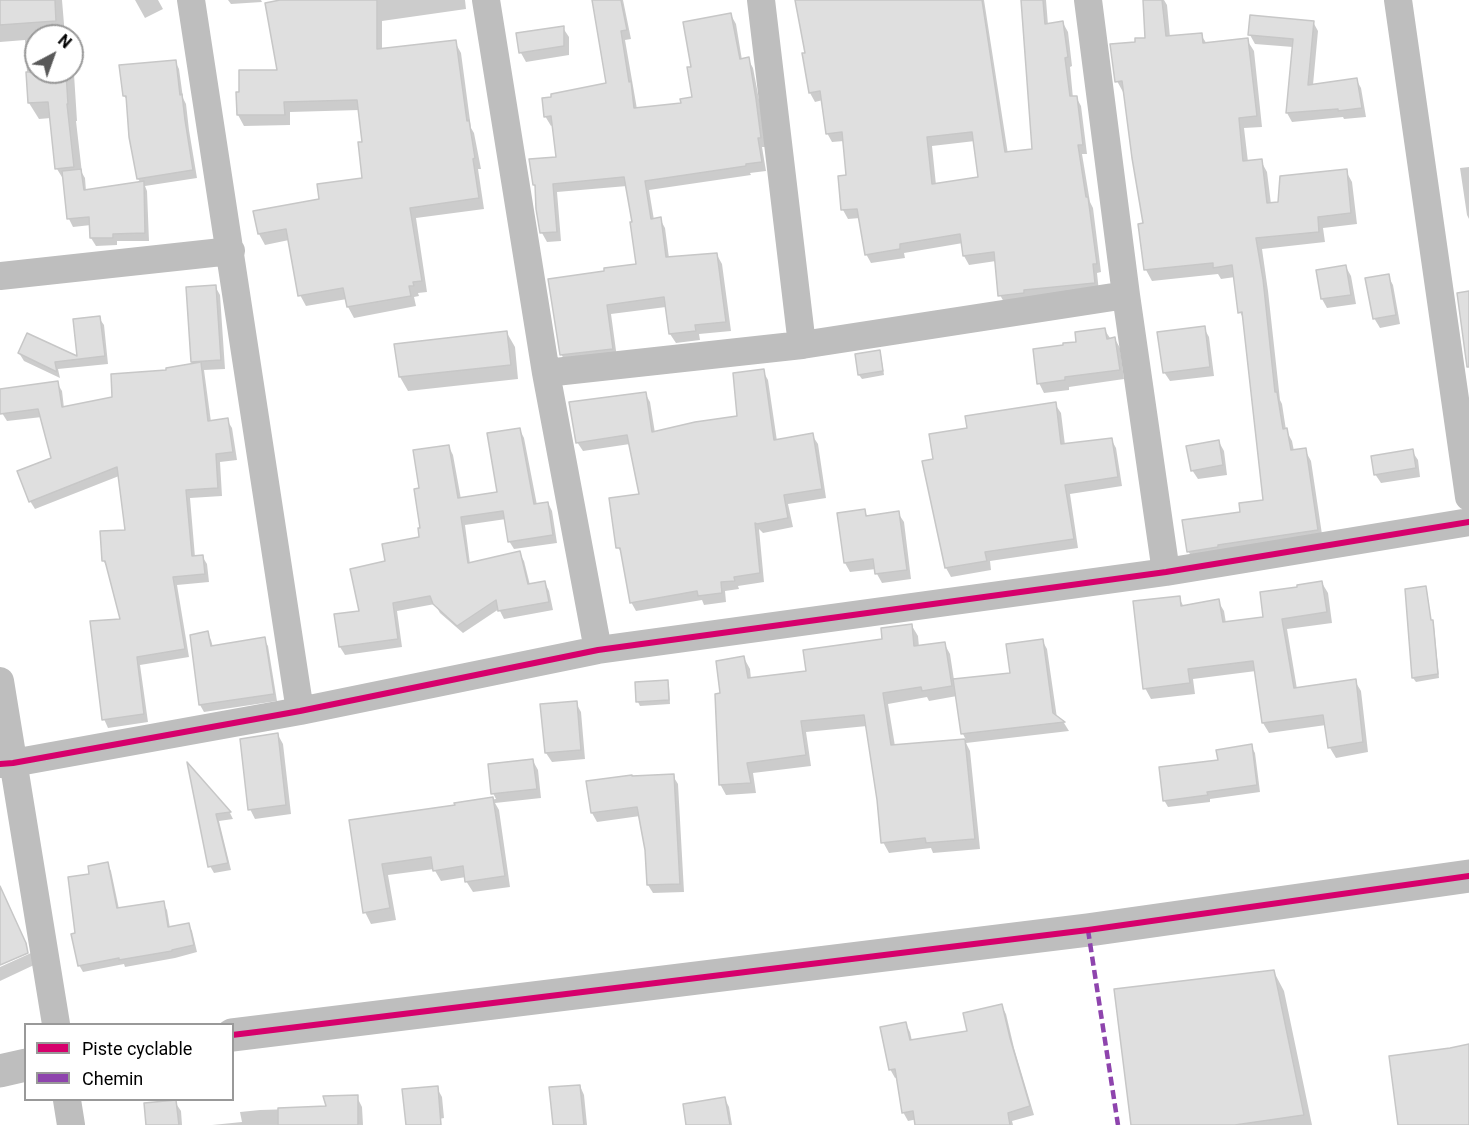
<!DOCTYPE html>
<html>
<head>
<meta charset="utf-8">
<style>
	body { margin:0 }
	#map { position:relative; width:1469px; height:1125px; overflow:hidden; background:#fff; font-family:Roboto,sans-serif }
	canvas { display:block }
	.legend { position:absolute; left:24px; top:1023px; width:210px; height:78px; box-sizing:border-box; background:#fff; border:2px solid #999; margin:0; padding:8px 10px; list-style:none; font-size:18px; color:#000 }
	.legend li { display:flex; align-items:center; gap:12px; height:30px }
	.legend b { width:30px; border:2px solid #999 }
	.north { position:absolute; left:24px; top:24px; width:60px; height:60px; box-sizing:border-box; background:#fff; border:2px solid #999; border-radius:50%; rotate:41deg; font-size:16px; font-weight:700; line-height:24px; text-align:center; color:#000 }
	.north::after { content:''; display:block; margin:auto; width:21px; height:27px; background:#595959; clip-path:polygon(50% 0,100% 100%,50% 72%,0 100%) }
</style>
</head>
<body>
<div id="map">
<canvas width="1469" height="1125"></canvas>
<ul class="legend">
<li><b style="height:8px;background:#d6006c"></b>Piste cyclable</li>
<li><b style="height:8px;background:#8e44ad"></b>Chemin</li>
</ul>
<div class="north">N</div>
</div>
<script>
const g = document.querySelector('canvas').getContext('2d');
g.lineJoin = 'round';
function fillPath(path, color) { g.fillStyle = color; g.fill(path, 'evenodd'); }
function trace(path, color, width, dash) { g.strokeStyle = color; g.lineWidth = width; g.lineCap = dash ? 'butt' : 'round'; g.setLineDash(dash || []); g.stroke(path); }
fillPath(new Path2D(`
	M0,0H62L65,36H36V72L72,71L74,74L77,121H76L82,173L85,178L86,191L141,183L138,179L128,101L124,96L175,61L179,69L183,98L186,104L189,130L197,178L145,186L147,191L149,241H117V245L96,246L91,238V225L73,227L69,219L65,182L57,169L51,118L39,119L29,103L25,40L0,42Z
	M135,0H158L163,9L145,18Z
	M228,0H261L262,2L231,4Z
	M289,0H465L466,9L382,21V50L455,42L461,53L471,128L474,133L481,169H478L484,209L416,218L427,292L418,293L419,296L414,297L416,306L354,318L348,307L347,299L306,306L300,295L289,240L265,245L259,234L255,212L321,200L364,179V143L360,110L290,112V125L244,126L238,115L279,72Z
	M594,0H623L631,39L625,40L637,109L683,104L694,99L693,68L731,15L736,24L742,60L748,59L753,68L761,110L765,147H762L766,171L750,173L751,175L649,190L654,220L660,219L665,228L669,258L717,255L722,264L731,331L699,334L700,340L676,343L670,334L666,307L611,314L617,358L567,364L561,354L606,273L638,266L633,223L627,186L557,192L561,241L547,242L542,233L537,190L534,185L558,158L553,125L551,126L545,116L608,84Z
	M797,0H984L1008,154L1033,151L1023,0H1046L1048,25L1063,23L1068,32L1072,66L1070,67L1073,98L1076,97L1081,106L1087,154H1082L1090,202L1093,208L1101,272L1097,273L1099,292L1005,304L1000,295L996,261L969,265L964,256L963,243L904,253L905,258L871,263L866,254L860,218L848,219L843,210L839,178L848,177L844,141L832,142L827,133L823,100L815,102L810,93L807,54ZM975,141L980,178L936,185L932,146Z
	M1144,0H1164L1167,5L1170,37L1201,35L1207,44L1247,40L1254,51L1262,127L1244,128L1248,162L1261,161L1267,172L1271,204H1279L1346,171L1352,182L1357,224L1323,228L1325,242L1262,249L1268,291L1280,400L1282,404L1286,430L1292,441L1294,451L1305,450L1311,461L1323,541L1195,562L1188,551L1242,514L1265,501L1244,320L1240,312L1235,277L1221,279L1218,274L1152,281L1146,270L1145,225L1125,92H1123L1117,81L1137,44L1146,39Z
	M1313,22L1318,31L1313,85L1356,79L1361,88L1366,117L1344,119L1343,117L1292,122L1287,113L1293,47L1255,44L1250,35Z
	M563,28L569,37V55L526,62L521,53L518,35Z
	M1469,167V219L1467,215L1460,168Z
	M1346,267L1351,276L1356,304L1327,308L1322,299L1318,272Z
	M1388,276L1393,285L1400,324L1380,328L1374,318Z
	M215,286L220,295L225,369L204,370L211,422L227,420L232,428L237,460L220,462L222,496L190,498L195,557L202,556L207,564L209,582L177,585L189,657L140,665L148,722L108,728L104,719L122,620L108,569L103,560L127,531L119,476L35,509L30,501L53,459L42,417L7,421L2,413L0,391L57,383L62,391L64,408L114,399L168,372L195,365L193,361Z
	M99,318L104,325L108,364L58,369L60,378L24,361L19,353L79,359Z
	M1204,328L1209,337L1214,376L1170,381L1164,372Z
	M1104,329L1110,338L1115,339L1120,348L1124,379L1069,387V390L1044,393L1039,383L1078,343Z
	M507,333L515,347L518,379L408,391L400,377L396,345Z
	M879,351L881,355L884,375L862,379L859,375Z
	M763,371L768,380L777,441L812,435L818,444L826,498L788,504L793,527L763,533L759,529L764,582L738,586L739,589L725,591L726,602L704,605L702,600L636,611L631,602L623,556L618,547L640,495L630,444L583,451L577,442L645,393L650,402L655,433L739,417Z
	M1055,404L1061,413L1065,445L1111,439L1116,448L1122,486L1070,494L1078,548L990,561L991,570L951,577L946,568L935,460L968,429Z
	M520,430L524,438L537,505L548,503L552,511L557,543L514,549L509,541L506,519L465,525L470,564L519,553L524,561L530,585L545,583L549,591L553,610L504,619L499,609L463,633L440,613L435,604L397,611L402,647L345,655L340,647L335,616L361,612L387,562L421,538V490L449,447L453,455L461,499L499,494Z
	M1219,442L1224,451L1227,475L1198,479L1192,470Z
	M1412,451L1418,460L1420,477L1381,483L1375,474Z
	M864,511L868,517L898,513L904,522L911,579L882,583L877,574L876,569L850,572L845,563Z
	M1322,583L1328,593L1332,623L1287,629L1297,689L1355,681L1361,691L1368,752L1336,758L1330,748L1326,725L1269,733L1263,723L1256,671L1193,679L1195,694L1151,699L1145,688L1179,598L1184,607L1218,601L1224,611L1226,623L1265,618L1299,588Z
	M1425,587L1427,591L1431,621L1434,626L1439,678L1416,682L1413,678L1406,591Z
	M912,626L918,636L919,647L944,643L950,654L954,680L1012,674L1042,640L1047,649L1057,718L1064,723L1069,731L966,743L970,751L980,849L933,853L931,848L889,853L883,842L867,726L806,732L811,766L753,773L756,793L726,795L720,784L722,694L744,658L750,669L751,679L808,672L884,640ZM957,696L963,734L966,740L895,746L888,704L927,697L929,701Z
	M207,633L211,640L213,647L264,639L268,646L277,701L204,712L200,705L191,636Z
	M667,681L669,686L670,704L640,706L638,702L637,683Z
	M576,703L581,712L585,759L552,762L546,753Z
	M278,735L283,744L291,814L255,819L250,809Z
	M1251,746L1255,753L1260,792L1210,799V802L1168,807L1164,800L1220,762Z
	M533,761L538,770L541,798L495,803L499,810L510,887L473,892L466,881V877L441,881L434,869L388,875L396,920L371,924L365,912L351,821L456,806V804L496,799L493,793Z
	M190,767L230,813L233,819L219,821L231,870L214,873L210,866Z
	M673,776L678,784L684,892L653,893L648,885L646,850L640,816L597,822L592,813L588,783Z
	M107,864L111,871L119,909L163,903L167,910L170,928L188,924L192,931L197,952L175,958L125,967L124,964L83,972L79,965L77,934L91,875Z
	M31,953L34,965L0,981V967Z
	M1274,972L1284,991L1312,1125H1132Z
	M1001,1005L1006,1014L1014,1048L1034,1115L1012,1121L1013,1125H924L923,1118L908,1121L903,1112L898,1077L895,1078L890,1069L905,1023L910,1032L912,1041L969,1032Z
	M580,1086L584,1095L587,1125H554Z
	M437,1088L442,1097L444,1118L412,1124Z
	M357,1097L362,1107L363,1125H212L242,1122L240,1112L260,1110L327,1108Z
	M725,1099L729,1107L732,1125H687Z
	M175,1102L181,1111L182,1125H148Z`), '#0003');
const building = new Path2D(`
	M0,0H55L56,21L0,25Z
	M280,0H377V49L456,40L467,121L469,120L475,158L473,159L479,198L410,208L422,281L413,282L414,286H409L411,296L347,307L343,288L298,296L286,229L258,234L253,211L319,199L317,184L362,178L358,142H362L357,100L284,102L285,115H237L236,92H239V70H277L265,3Z
	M592,0H621L627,30L621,31L629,82L631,81L634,108L681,103L680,99L692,97L687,67H691L683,22L731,13L740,59L749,57L756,99L761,138H758L762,162L746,164V166L645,181L651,219L661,217L666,257L717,253L726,322L695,325L696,331L669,334L664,297L607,305L613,349L560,355L548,279L604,271V268L636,264L630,222H632L624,177L553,184L557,232L540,233L536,209L535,185H533L529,159L556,157L551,116L544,117L542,98L551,97V94L606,83Z
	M795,0H982L1005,152L1032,149L1021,0H1043L1045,24L1063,21L1068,57L1065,58L1070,96H1077L1083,145H1078L1086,197H1088L1097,264H1093L1095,283L1024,290V293L998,296L994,252L963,256L960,234L900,244V249L865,255L857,209L841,210L838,176L846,175L842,132L826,134L820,91L809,93L802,53H805ZM972,132L978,177L932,184L927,137Z
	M1143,0H1162L1166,36L1202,33L1203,43L1248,38L1257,116L1239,118L1243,161L1262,159L1267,203L1278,202L1280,176L1347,169L1351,213L1318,217L1319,232L1256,238L1263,279L1275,392H1277L1283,429L1287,428L1291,450L1306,448L1318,530L1218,545V547L1187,552L1182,520L1240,512L1239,503L1263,500L1242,312L1238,313L1232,265L1213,268V263L1144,270L1138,224L1143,223L1132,158L1122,81L1115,82L1110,44L1135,42V38H1145Z
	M1250,15L1314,21L1308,85L1357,78L1362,108L1338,111V109L1286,113L1293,39L1248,35Z
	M564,26V46L519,53L516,33Z
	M176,60L180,95L182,94L185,120L193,170L137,179L129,137L126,96H123L119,65Z
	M26,72H66L68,104H67L74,167L55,169L48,102L28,103Z
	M81,169L84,190L144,181L145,233L113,234V238H90L89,217L67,219L62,171Z
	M1346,265L1351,295L1321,299L1316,270Z
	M1389,274L1396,315L1373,319L1365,278Z
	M216,285L221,360L191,362L186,287Z
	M1469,291V367H1467L1457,293Z
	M100,316L105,356L55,362L57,372L18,353L27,333L77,356L73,319Z
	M1205,326L1210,367L1163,373L1157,332Z
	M1105,328L1107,339L1115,337L1120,370L1065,377V380L1037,384L1033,349L1063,345V343L1076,342L1075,332Z
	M507,331L511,365L399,377L394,344Z
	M880,350L883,371L858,375L855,354Z
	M201,362L208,421L228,418L233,452L216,454L218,488L186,490L192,556L203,555L205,574L173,577L185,649L137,657L144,714L102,720L90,621L120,619L105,561H102L100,531L125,530L117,467L29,502L17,471L51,458L38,409L0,414V389L58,381L62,407L112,397L111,374L166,370V368Z
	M764,369L774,440L813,433L822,489L784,495L788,518L757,524L755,523L760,573L734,577L735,581L721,582L722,593L698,596L697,591L630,603L620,548H616L609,498L639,494L627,435L576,443L569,402L646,392L652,432L695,422L737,416L733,373Z
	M1056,402L1061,444L1112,438L1118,477L1065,485L1074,539L985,552L987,561L945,568L922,461L933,459L929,434L967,428L965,416Z
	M520,428L534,504L548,502L553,535L508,542L503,511L461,517L468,563L520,551L528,584L545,581L549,602L498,611L496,600L457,626L433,604L430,596L393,603L398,639L339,647L334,614L359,611L350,569L385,561L382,544L419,537L418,528H420L414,489L419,488L413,450L449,445L458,498L497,492L487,433Z
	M1219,440L1223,465L1191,471L1186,446Z
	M1413,449L1416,468L1374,475L1371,456Z
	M865,509L866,516L899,511L907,570L875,574L873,559L844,563L837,513Z
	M1322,581L1327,612L1282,619L1294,688L1356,679L1363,742L1328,748L1323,715L1262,723L1253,661L1188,669L1190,683L1143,689L1133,601L1180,596L1181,606L1219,599L1223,622L1263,617L1260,592L1297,587V585Z
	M1426,586L1431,620H1433L1438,674L1412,678L1405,589Z
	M912,624L914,646L945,642L952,686L922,691L921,687L883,693L891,745L965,739L975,839L926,843L925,838L881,843L877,800L864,715L801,721L806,755L747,763L751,783L719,785L715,694L720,693L716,661L744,656L748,678L806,671L803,650L882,639L881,628Z
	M208,631L211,646L265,637L274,694L199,705L190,635Z
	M1043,639L1053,713L1065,722L961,734L953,679L1010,673L1006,644Z
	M668,680L669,700L636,702L635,682Z
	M577,701L581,750L545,753L540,704Z
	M278,733L286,805L248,810L240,739Z
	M1252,744L1257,785L1207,792L1208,795L1163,801L1159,767L1218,760L1216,750Z
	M533,759L537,789L491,794L488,764Z
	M187,762L231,812L216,814L228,863L208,867Z
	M674,774L680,884L647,885L645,850L637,807L591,813L586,781L632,775V776Z
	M493,797L505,876L465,882L463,866L433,871L431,857L382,864L390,908L363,913L349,820L455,805L454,803Z
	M108,862L117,908L164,901L168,927L189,923L194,945L172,950V951L119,960V958L78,966L71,934L75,933L68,877L89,874L88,866Z
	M0,886L26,943L28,953L0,965Z
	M1274,970L1304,1115L1235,1125H1131L1114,989Z
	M1002,1004L1010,1038L1030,1106L1008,1113L1010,1125H915L913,1111L902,1113L895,1069L889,1070L880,1027L906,1022L910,1040L967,1031L963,1013Z
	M1469,1044V1125H1398L1389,1056L1450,1048Z
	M580,1085L584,1125H553L549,1087Z
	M438,1086L441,1125H406L402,1089Z
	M358,1095V1125H278V1108L326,1106L323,1096Z
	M725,1097L730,1125H686L683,1104Z
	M176,1100L179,1125H146L144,1103Z`);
fillPath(building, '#dfdfdf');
trace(building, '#c7c7c7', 1.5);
trace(new Path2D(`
	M191,0L300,711
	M486,0L546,373L598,650
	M761,0L802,345
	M1088,0L1126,295L1166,572
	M1398,0L1469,497
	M0,276L231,251
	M546,373L802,345L1126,295
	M0,681L56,1024
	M0,764L13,763L300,711L598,650L1166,572L1469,522
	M67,1100L71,1125`), '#bebebe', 28);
trace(new Path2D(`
	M232,1035L1088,930L1469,876
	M0,1071L26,1065`), '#bebebe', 33);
trace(new Path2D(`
	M1088,930L1118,1125`), '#8e44ad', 4.5, [9, 4.5]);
trace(new Path2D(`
	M0,764L13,763L300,711L598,650L1166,572L1469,522
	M232,1035L1088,930L1469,876`), '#d6006c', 6);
</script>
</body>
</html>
